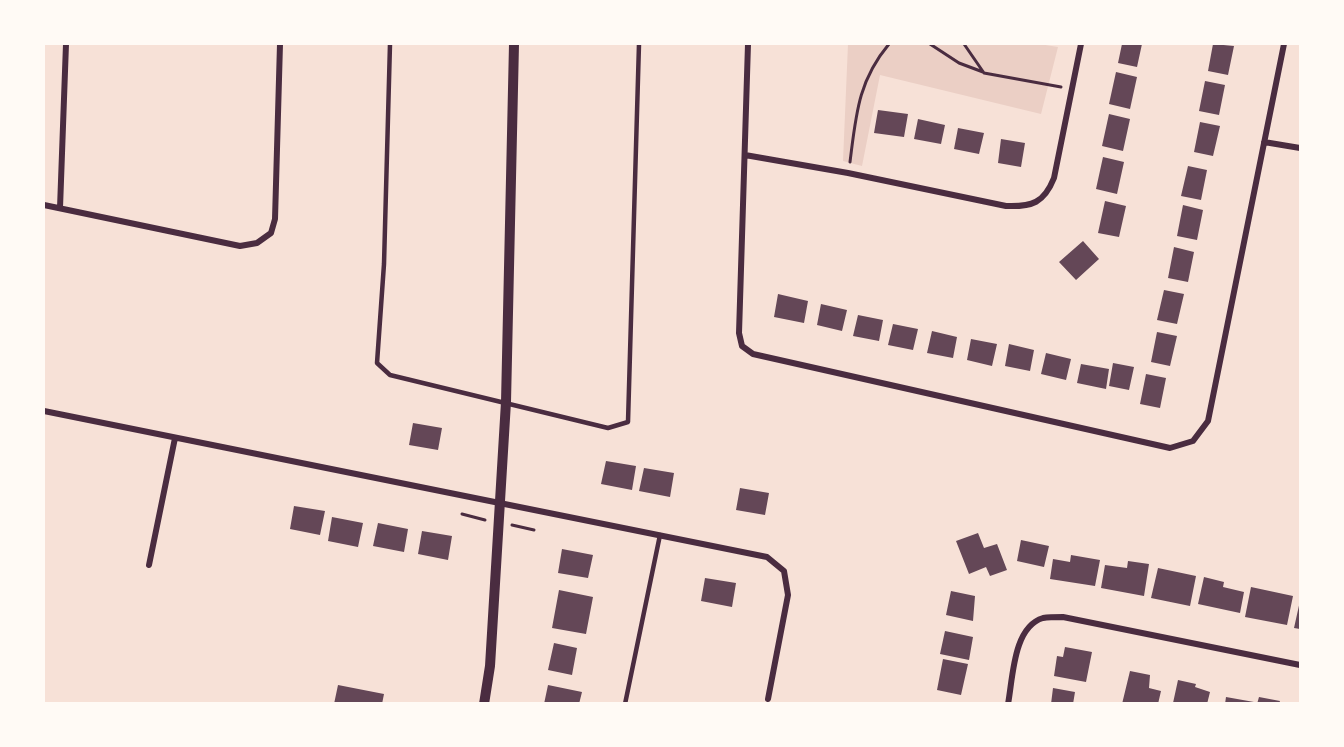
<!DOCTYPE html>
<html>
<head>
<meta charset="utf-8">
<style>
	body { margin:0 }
	#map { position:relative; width:1344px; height:747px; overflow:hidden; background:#f7e1d7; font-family:"Sofia Sans Condensed",sans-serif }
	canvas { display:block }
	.frame { position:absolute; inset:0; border:45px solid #fffaf5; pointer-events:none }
</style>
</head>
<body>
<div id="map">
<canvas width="1344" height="747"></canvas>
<div class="frame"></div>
</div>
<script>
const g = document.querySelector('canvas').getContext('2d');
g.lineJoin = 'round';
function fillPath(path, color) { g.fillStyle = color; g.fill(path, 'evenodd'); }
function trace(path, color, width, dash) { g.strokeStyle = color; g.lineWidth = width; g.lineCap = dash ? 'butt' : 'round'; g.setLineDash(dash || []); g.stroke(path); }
fillPath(new Path2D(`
	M848,44H1039L1058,47L1041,114L880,75L862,166L843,161Z`), '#ebcfc5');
fillPath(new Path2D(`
	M1122,44H1142L1137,67L1118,63Z
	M1213,44L1234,46L1228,75L1208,71Z
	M1116,72L1137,77L1130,109L1109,104Z
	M1205,81L1225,85L1219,115L1199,111Z
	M878,110L908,114L904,137L874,133Z
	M1109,114L1130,119L1123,151L1102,146Z
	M918,119L945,125L941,144L914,139Z
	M1200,122L1220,126L1213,156L1194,152Z
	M958,128L984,133L979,154L954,149Z
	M1001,139L1025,143L1021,167L998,163Z
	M1103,157L1124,162L1117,194L1096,189Z
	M1188,166L1207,170L1201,200L1181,196Z
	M1105,201L1126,206L1119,237L1098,233Z
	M1183,205L1203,210L1197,240L1177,236Z
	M1083,241L1099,259L1076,280L1059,262Z
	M1174,247L1194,252L1188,282L1168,278Z
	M1164,290L1184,294L1177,324L1157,320Z
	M778,294L808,301L804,323L774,317Z
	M821,304L847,310L842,331L817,325Z
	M858,315L883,320L879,341L853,336Z
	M893,324L918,329L913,350L888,345Z
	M932,331L957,337L953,358L927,353Z
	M1157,332L1177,336L1170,366L1151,362Z
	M971,339L997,344L992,366L967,360Z
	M1009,344L1034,350L1030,371L1005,366Z
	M1046,353L1071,359L1066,380L1041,374Z
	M1113,363L1134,367L1129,390L1109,386Z
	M1081,364L1109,369L1106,389L1077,383Z
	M1146,374L1166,378L1160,408L1140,404Z
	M413,423L442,428L438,450L409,445Z
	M606,461L636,466L632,490L601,484Z
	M644,468L674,473L670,497L639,491Z
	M740,488L769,493L765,515L736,510Z
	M294,506L325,511L320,535L290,529Z
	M332,517L363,523L358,547L328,541Z
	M378,523L408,529L404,552L373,546Z
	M422,531L452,536L448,560L418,554Z
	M978,533L984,548L997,544L1007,570L990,576L986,567L969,574L956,541Z
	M1021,540L1049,546L1044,567L1017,561Z
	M562,549L593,555L588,578L558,573Z
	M1071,555L1100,560L1095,586L1050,579L1053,559L1070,562Z
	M1128,561L1149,564L1144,596L1101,588L1105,565L1127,568Z
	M1158,568L1196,576L1190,606L1151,598Z
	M1204,577L1224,582L1223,587L1244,592L1240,613L1198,604Z
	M705,578L736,583L732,607L701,601Z
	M1251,587L1293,596L1287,625L1245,617Z
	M559,590L593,597L586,634L552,628Z
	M951,591L975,596L973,621L946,615Z
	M1300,601V629L1294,628Z
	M945,631L973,637L969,660L940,654Z
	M554,643L577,648L572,675L548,670Z
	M1065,647L1092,652L1086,682L1054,676L1057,656L1063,657Z
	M943,659L968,664L961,695L937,690Z
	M1130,671L1150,675L1149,688L1161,691L1158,704H1122Z
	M1178,680L1196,684L1195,687L1210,692L1207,704L1173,703Z
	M338,685L384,694L382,704H334Z
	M548,685L582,692L579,704H544Z
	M1053,688L1075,692L1073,704H1051Z
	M1226,697L1254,702V704H1225Z
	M1259,697L1280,701L1279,704H1257Z`), '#644757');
trace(new Path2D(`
	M930,44L959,63L983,72
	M964,44L984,73L1061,87
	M850,162C856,115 858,81 889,44
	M462,514L485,520
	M512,525L534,530`), '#4a2c40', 3);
trace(new Path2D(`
	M390,44L384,264L377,363L390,375L608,428L628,422L639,44
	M625,704L660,535`), '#4a2c40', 4.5);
trace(new Path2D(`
	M748,44L739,333L742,346L753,354L1170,448L1193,441L1208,421L1284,44
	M1264,142L1300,148
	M745,155L848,173L1006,206C1032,207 1044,203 1054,178L1081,44
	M44,205L240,246L257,243L271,233L275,219L280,44
	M60,208L66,44
	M44,411L767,557L784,571L788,595L768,699
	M149,565L175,438
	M1008,704C1013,678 1013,627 1043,618C1049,617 1057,617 1063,617L1300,665`), '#4a2c40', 6);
trace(new Path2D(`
	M484,704L490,666L506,402L514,44`), '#4a2c40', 10);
</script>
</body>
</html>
